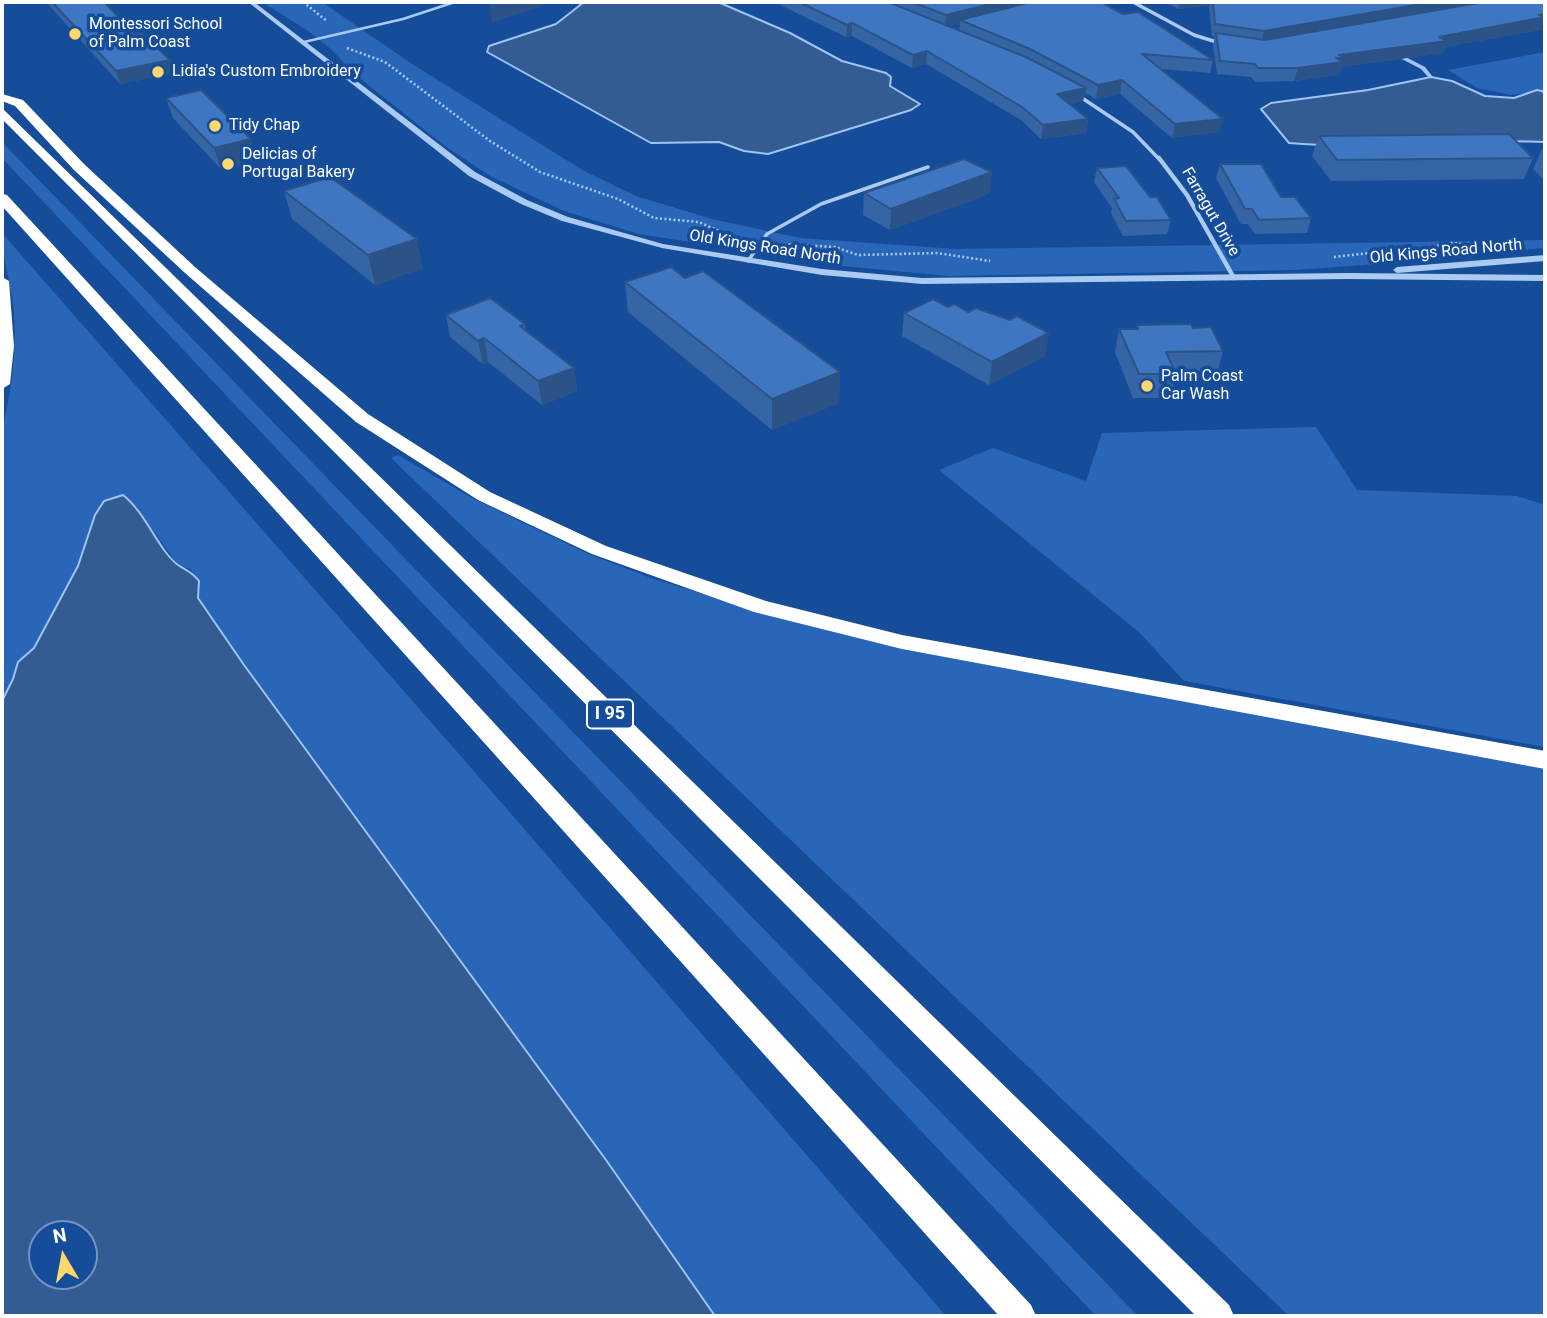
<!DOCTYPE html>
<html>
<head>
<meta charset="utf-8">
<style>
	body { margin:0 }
	#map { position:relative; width:1547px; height:1318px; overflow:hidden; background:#164d9a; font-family:Roboto,sans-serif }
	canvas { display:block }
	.frame { position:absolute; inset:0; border:4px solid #fff; pointer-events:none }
	.north { position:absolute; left:28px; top:1220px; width:70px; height:70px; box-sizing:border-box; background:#164d9a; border:2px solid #7394c2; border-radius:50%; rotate:350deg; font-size:19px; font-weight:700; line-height:28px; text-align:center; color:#fff }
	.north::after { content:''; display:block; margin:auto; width:24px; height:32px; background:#ffd86d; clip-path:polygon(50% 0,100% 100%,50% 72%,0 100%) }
</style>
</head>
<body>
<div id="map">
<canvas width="1547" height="1318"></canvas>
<div class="frame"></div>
<div class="north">N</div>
</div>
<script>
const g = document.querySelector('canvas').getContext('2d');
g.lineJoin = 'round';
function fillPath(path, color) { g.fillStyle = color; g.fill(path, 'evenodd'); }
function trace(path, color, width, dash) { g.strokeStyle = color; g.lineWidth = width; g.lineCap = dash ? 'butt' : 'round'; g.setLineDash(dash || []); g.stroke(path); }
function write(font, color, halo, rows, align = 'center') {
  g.font = font + ' Roboto,sans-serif'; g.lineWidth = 7; g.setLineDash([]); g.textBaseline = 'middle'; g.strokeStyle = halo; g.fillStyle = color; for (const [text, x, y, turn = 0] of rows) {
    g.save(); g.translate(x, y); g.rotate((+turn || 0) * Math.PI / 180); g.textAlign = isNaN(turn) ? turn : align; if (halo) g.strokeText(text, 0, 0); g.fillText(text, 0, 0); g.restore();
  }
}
fillPath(new Path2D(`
	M262,2H322L412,64L584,171L636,196L712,219L800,238L956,249L1545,240V248L1479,253L1474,257L1295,270L948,276L843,266L639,234L564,211L490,176L445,146L353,73L332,50L308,31Z
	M1545,52V91L1511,95L1477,88L1448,70Z
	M2,142L1138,1316H1096L2,158Z
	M2,233L480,778L946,1316H715L606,1160L244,665L198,598L199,581L190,569L178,565L136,506L95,515L78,566L34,648L18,662L13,679L2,701V431C11,393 17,352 14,313C12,285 2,260 2,233Z
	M1316,427L1357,490L1517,496L1545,505V747L1184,681L1139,632L939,470L993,448L1086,481L1102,433Z
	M398,455L472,498L586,553L651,578L777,617L924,653L1545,768V1316H1289L391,458Z`), '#2a66b8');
const water = new Path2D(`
	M584,2H718L790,33L842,61L886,73L891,77L890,86L920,104L911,110L768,154L744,151L719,142L651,143L487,52L489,46L556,24Z
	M1431,77L1452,81L1485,96L1514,98L1537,90L1545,92V142C1460,138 1374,150 1289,143L1261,109L1271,103L1368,90Z
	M123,495C146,513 159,551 178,565C187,571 192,572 199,581L198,598L244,665L606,1160L715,1316H2V701L13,679L18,662L34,648L78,566L95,515L104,501ZM42,1234H84V1276H42Z`);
fillPath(water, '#335b94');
trace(water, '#9ec4f5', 2);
fillPath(new Path2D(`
	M1394,53H1398L1425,67L1433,77L1429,78L1421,69L1394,55Z`), '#9ec4f5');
trace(new Path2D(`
	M303,2L327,21
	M347,48L385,62L490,141L540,172L618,199L654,218L699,222L741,241
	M784,244L835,247L858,255L937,253L990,261
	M1424,248L1452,243L1471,245
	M1334,257L1405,249`), '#abcaf2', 2.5, [2, 2.5]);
trace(new Path2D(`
	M304,42L403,19L455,2`), '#abcaf2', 2.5);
trace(new Path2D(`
	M748,261L767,234L821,204L928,167`), '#abcaf2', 3.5);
trace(new Path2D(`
	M1133,2L1194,35L1223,44
	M1076,94L1133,132L1160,160`), '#abcaf2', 3.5);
trace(new Path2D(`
	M1159,158L1187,195L1234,278`), '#abcaf2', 4.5);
fillPath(new Path2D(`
	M248,2H254L475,172L527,200L568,217L663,244L822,269L922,278L1348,273L1545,275V281L1348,279L922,284L822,275L662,248L562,221L521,204L469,176Z
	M1545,255V261L1397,273L1393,270L1397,267Z`), '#abcaf2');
fillPath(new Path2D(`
	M2,94L23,100L84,164L195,267L368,414L490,492L606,546L766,601L902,635L1545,751V769L902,649L754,612L592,554L478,500L356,422L185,273L74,170L15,106L2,101Z
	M2,108L1229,1305L1234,1316H1196L2,119Z
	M2,194L7,195L1031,1305L1036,1316H999L2,206Z
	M2,277L9,281L14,346L10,384L2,389Z`), '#fff');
fillPath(new Path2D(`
	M46,2H104L135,34L170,60L174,73L120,84Z
	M774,2H1101L1213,60L1210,73L1161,69L1223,119L1219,132L1172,138L1120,94L1096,99L1085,93L1083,101L1070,104L1088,119L1086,133L1041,139L1021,120L926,64L912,68L852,36L846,37ZM960,24L959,30L950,26Z
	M1166,2H1545V25L1542,26L1540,30L1445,47L1443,53L1341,67L1339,75L1294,81L1255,82L1251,77L1217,74L1213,45L1215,37L1212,36L1209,5L1178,9Z
	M166,98L257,160L221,169L173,118Z
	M1319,136L1533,158L1524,179L1331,181L1312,156Z
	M1542,149H1545V181L1533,169Z
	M1220,164L1281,197L1311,218L1307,233L1255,234L1248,224H1241L1216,178Z
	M1097,168L1150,197L1171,220L1167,234L1123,236L1111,213L1112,208L1094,182Z
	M992,172L989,194L890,230L863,215L864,193Z
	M284,191L423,268L375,285L292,219Z
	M685,278L840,372L839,403L772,430L628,312L625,282Z
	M904,313L1045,356L989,385L902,336Z
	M446,315L525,324L526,331L574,368L577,391L542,405L488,362L483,364L450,337Z
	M1137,325L1193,328L1223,351L1217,374L1176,375L1170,398H1133L1115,352L1119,329H1136Z`), '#3665a6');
fillPath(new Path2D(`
	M496,2H544L538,8L492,22L489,4Z
	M999,2H1045L960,20V24L945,28L946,15Z
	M1180,2H1210L1209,5L1178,9Z
	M1433,2H1499L1261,44L1264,31Z
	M1545,14V25L1542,26L1540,30L1445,47L1443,53L1341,67L1339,75L1294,81L1298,68L1339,55L1439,37Z
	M852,23V36L846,37L847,25Z
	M927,51L926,64L912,68L913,55Z
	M170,60L174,73L120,84L116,71Z
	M1122,80L1120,94L1096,99L1098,85Z
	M1086,88L1083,101L1054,108L1057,94Z
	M1088,119L1086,133L1041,139L1043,125Z
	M1223,119L1219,132L1172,138L1175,124Z
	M251,139L257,160L221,169L214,148Z
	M992,172L989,194L890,230L891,209Z
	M417,239L423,268L375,285L368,255Z
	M1049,333L1045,356L989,385L992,362Z
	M484,338L488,362L483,364L478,341Z
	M574,368L577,391L542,405L538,381Z
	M840,372L839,403L772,430V399Z`), '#2c5387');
const building = new Path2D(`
	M52,2H104L135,34L142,33L170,60L116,71Z
	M799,2H888L1026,57L1086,88L1057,94L1088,119L1043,125L1022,107L927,51L913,55L852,23L847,25Z
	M912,2H999L946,15Z
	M1031,2H1101L1123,14L1138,12L1213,60L1142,54L1223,119L1175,124L1122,80L1098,85L1030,49L960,20Z
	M1213,2H1433L1264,31L1215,24Z
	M1484,2H1545V14L1539,15L1545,17L1439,37L1448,41L1339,55L1344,57L1336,58L1343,62L1298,68H1258L1255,64L1220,61L1216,33L1265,40Z
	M201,90L251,139L214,148L166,98Z
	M1509,134L1533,158L1337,160L1319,136Z
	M964,159L992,172L891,209L864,193Z
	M1220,164H1261L1281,197H1295L1311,218L1259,220L1252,209H1245Z
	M1126,166L1150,197H1157L1171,220L1126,221L1114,199L1119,198L1097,168Z
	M330,177L417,239L368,255L284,191Z
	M671,267L685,278L703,271L840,372L772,399L625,282Z
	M490,298L525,324L520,326L574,368L538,381L484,338L478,341L446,315Z
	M933,299L948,307L954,304L968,312L976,308L1010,320L1017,316L1049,333L992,362L904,313Z
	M1191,324L1193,328L1211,327L1223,351L1166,352L1176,374H1139L1119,329H1138L1137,325Z`);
fillPath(building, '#3f76c1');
trace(building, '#2c5387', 2);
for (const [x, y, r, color] of [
	[75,34,7,"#ffd86d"],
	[158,72,7,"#ffd86d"],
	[215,126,7,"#ffd86d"],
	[228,164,7,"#ffd86d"],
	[1147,386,7,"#ffd86d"]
]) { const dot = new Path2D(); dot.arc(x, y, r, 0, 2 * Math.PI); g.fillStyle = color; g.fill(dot); trace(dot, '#164d9a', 2.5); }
write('16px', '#fff', '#164d9a', [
	["Montessori School",89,25],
	["of Palm Coast",89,43],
	["Lidia's Custom Embroidery",172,72],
	["Tidy Chap",229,126],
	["Delicias of",242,155],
	["Portugal Bakery",242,173],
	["Palm Coast",1161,377],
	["Car Wash",1161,395]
], 'left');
write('16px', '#fff', '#164d9a', [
	["Farragut Drive",1210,212,60],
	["Old Kings Road North",765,248,9],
	["Old Kings Road North",1446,252,-5]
]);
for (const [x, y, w] of [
	[610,714,46]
]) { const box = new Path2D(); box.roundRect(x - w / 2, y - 14.5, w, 29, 5); g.fillStyle = '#164d9a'; g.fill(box); trace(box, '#fff', 2); }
write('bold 18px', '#fff', null, [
	["I 95",610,714]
]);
</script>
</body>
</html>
